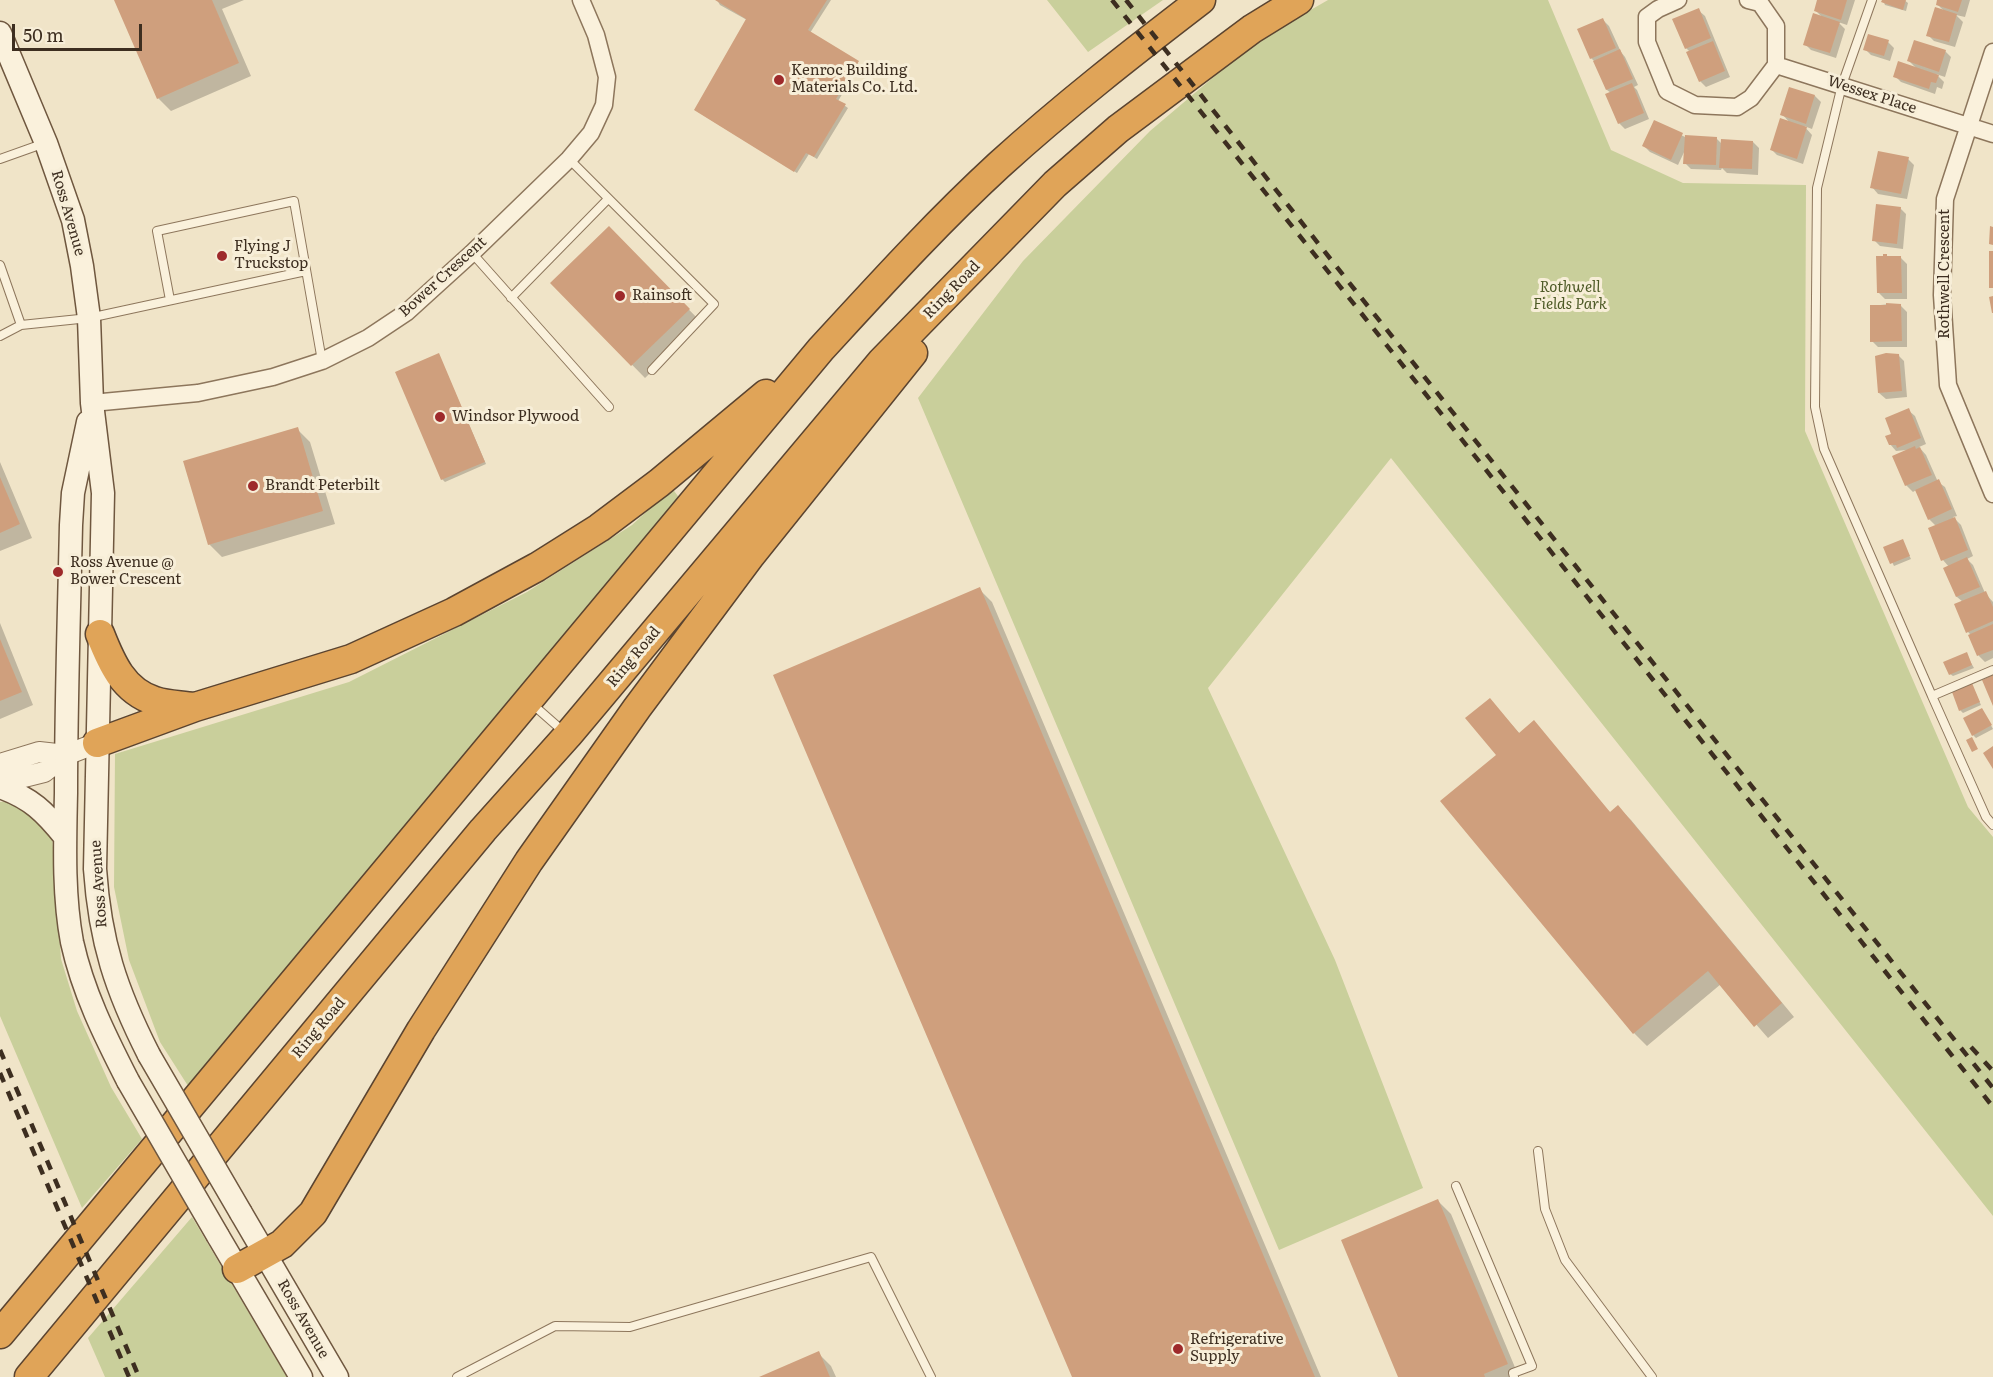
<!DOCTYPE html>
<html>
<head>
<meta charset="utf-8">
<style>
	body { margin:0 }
	#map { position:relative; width:1993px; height:1377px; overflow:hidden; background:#f0e4c8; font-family:Literata,serif }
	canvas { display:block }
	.scale { position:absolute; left:12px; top:24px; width:130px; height:27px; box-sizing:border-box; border:3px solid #3d2e20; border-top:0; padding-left:8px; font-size:18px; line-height:21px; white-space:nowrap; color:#3d2e20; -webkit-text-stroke:4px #f7eed8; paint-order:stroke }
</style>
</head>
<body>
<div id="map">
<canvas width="1993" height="1377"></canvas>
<div class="scale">50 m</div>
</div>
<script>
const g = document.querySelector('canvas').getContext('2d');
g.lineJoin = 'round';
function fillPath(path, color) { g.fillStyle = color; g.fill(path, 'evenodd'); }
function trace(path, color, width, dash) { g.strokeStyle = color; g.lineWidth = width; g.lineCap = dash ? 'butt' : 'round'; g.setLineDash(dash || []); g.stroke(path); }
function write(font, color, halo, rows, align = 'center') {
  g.font = font + ' Literata,serif'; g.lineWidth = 6; g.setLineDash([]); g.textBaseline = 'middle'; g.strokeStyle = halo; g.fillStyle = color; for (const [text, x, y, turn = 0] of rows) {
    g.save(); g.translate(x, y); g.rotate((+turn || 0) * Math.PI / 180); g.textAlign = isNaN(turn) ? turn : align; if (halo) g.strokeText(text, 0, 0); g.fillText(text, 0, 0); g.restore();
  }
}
fillPath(new Path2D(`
	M1047,0H1163L1088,52Z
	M1328,0H1548L1611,150L1683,183L1806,185L1805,431L1968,807L1993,837V1216L1391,458L1208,688L1335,960L1423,1188L1279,1250L918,398L1023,261L1150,131L1255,42Z
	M672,488L680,499L190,1089L160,1042L129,960L114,887L115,754L349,682L527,592L632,525Z
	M12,801L52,834L61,959L77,1011L111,1087L142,1139L82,1208L0,1016V802Z
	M192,1217L287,1377H105L88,1338Z`), '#c9cf9b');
fillPath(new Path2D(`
	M116,0H244L222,9L251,76L171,111L158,98Z
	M717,0H831L810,33L860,65L838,101L848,108L817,159L809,154L797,173L695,110L747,20L720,5Z
	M1819,0H1855L1847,25L1838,22L1845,29L1836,58L1811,50L1805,44L1823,18L1815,10Z
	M1883,0H1904L1908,3L1906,11L1885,5Z
	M1939,0H1970L1965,17L1956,15L1963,22L1955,47L1934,41L1928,35L1945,12L1937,4Z
	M1698,10L1705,16L1730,77L1706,87L1700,81L1690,52L1686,48Z
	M1603,20L1609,26L1621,52L1625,57L1638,85L1634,87L1637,90L1649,119L1625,129L1619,123L1611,93L1607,90L1595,62L1591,58Z
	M1888,42L1894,48L1890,61L1871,55L1865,49Z
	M1945,51L1951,57L1945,77L1936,74L1944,82L1942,89L1937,87L1935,94L1901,82L1895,76L1917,69L1909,61Z
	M1790,89L1815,96L1821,102L1812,129L1804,126L1812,135L1803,164L1777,155L1771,149L1791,124L1782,114Z
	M1655,122L1685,137L1716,138L1722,144L1753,142L1759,148L1758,175L1727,173L1722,168L1721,170L1691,169L1685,163L1686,148L1678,165L1650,152L1644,146Z
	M1908,159L1914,165L1907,199L1878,194L1872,187Z
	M1900,208L1906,214L1903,249L1880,246L1874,240Z
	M609,228L702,323L645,378L552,283Z
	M1889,258H1901L1907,264V299H1885L1879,293Z
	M1890,304L1901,306L1907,312V347H1878L1872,341L1871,306Z
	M439,355L486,464L445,482L442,479Z
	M1898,355L1904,361L1907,397L1886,399L1879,393Z
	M1908,410L1915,416L1926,444L1919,447L1926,455L1938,482L1945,487L1957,516L1953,517L1961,525L1973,556L1967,559L1973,565L1985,593L1993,602V658L1985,662L1979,656L1971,635L1968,632L1963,602L1957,597L1945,568L1949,567L1943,560L1936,526L1929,519L1916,490L1913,492L1906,485L1907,450L1896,451L1890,444L1893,434Z
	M297,429L310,442L335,524L222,557L209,544Z
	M0,462L32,538L0,551Z
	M1902,541L1911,559L1894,566L1885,548Z
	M979,589L992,602L1321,1377H1073Z
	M0,623L33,705L0,719Z
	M1966,654L1974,668L1953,676L1950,674Z
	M1972,685L1981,705L1963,713L1960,710Z
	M1490,700L1520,734L1611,813L1618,807L1631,820L1794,1017L1768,1038L1721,984L1647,1046L1634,1033L1498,755Z
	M1982,709L1993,729L1976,738L1973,735Z
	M1438,1201L1451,1214L1519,1377H1400Z
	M818,1353L831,1366L836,1377H763Z`), '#0003');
fillPath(new Path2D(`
	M114,0H212L239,63L157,99Z
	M715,0H827L808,30L859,61L836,99L846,104L814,157L806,153L794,172L694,110L746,19Z
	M1817,0H1847L1841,20L1814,11Z
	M1882,0H1906L1903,10L1881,2Z
	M1937,0H1962L1958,12L1936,5Z
	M1935,7L1957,14L1949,42L1926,36Z
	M1699,8L1711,38L1685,49L1672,19Z
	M1813,13L1840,22L1830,53L1803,45Z
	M1603,18L1616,48L1590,59L1577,29Z
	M1868,34L1889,40L1884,56L1863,50Z
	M1914,40L1946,50L1939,72L1907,61Z
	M1713,41L1725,71L1699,82L1686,52Z
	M1620,49L1633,79L1606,90L1593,61Z
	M1898,61L1939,75L1936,83L1931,82L1929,89L1893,77Z
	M1632,83L1644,113L1618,124L1605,94Z
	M1789,87L1815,95L1806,124L1780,115Z
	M1780,118L1807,127L1797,159L1770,150Z
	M1654,120L1683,133L1671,160L1642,146Z
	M1685,135L1717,137L1716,165L1683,164Z
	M1721,139L1753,141L1752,169L1719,168Z
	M1878,151L1909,157L1901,194L1870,188Z
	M1876,204L1901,207L1897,244L1872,241Z
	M609,226L690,309L631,366L550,283Z
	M1990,226L1993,227V245L1989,244Z
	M1989,251H1993V288H1989Z
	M1883,254H1887V256H1901L1902,293H1877L1876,256H1883Z
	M1993,296V313H1992L1989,297Z
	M1886,303L1901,304L1902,341L1870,342V305H1886Z
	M439,353L485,462L441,480L395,372Z
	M1886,353L1899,354L1902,391L1878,393L1875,356Z
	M1909,408L1921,438L1897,448L1896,445H1889L1885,436L1891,434L1885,418Z
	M298,427L323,511L208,545L183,461Z
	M1915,446L1916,449L1920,447L1932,475L1905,486L1892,456Z
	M0,477L20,524L0,533Z
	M1939,479L1952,509L1928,520L1915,490Z
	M1955,517L1968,550L1941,561L1928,528Z
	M1903,539L1910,556L1890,564L1883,547Z
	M1967,557L1980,587L1956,597L1943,568Z
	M980,587L1315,1377H1072L773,675Z
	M1986,591L1993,607V621L1966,633L1954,604Z
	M1993,624V650L1977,656L1968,635Z
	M0,639L22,692L0,701Z
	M1967,652L1972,665L1949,675L1943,662Z
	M1993,675V706L1982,680Z
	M1972,683L1980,702L1959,711L1952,692Z
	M1490,698L1519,733L1534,720L1610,812L1618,805L1782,1003L1754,1027L1708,971L1633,1034L1440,801L1496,755L1465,718Z
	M1982,708L1992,725L1972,736L1963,718Z
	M1972,737L1978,749L1972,752L1966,740Z
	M1993,746V769L1983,753Z
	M1438,1199L1508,1364L1484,1374L1485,1377H1398L1341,1240Z
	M819,1351L830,1377H759Z`), '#cf9f7d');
const service = new Path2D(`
	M1872,0L1842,85L1817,188L1815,407L1824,449L1932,696L1993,670
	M0,159L45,143
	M569,159L714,304L652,370
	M472,253L609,407
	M0,265L21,325L89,318L306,271
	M511,298L607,200
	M170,300L157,231L294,201L322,361
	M0,336L21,325
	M1932,696L1986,817L1993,825
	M531,703L564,732
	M1538,1151L1545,1209L1565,1260L1652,1377
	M1456,1186L1532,1366L1513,1373L1514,1377
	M457,1377L555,1326L630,1327L871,1257L931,1377`);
const minor = new Path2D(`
	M1678,0L1658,9L1647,17V42L1667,91L1695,105L1737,107L1751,98L1776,65V26L1760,3L1748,0
	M1993,52L1945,199L1942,295L1948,385L1993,494
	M1776,65L1993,134
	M92,403L198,393L273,377L322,361L368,338L407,312L472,253L569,159L591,133L604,105L607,77L596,35L581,0`);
const tertiary = new Path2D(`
	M0,764L39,752L66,755
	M0,783L44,772L66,755L97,743`);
const secondary = new Path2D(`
	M0,33L46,143L73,220L82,266L89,318L92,403L103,493L95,869C100,942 116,990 149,1055
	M88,422L73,493L71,525C69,615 66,704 66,793C65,842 63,894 72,942C83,992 105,1036 128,1081
	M0,787C31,798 45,812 65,837
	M241,1213L337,1377
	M218,1236L301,1377`);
const motorway = new Path2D(`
	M100,634C111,662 123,691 155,701C166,705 181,705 193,707
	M97,743L195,707L351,659L454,612L537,567L599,528L659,483L766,394
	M237,1269L282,1244L313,1213L421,1030L529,861L637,708L751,555L913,353
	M0,1334L821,349C879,286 936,223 999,165C1064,106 1132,53 1201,0
	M29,1377L483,830L568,735L882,361L1055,184L1118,129L1252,29L1299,0`);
trace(service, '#8d765c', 10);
trace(minor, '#8d765c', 19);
trace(tertiary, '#8d765c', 22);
trace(secondary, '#6f573f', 25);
trace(motorway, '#5b4430', 31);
trace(service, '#faf1dc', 8);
trace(minor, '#faf1dc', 16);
trace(tertiary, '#faf1dc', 20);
trace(secondary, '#faf1dc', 22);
trace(motorway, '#e0a458', 28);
trace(new Path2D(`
	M1112,0L1993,1107
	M1126,0L1355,290L1993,1088
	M1971,1047L1993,1071
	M0,1050L139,1377
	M0,1073L129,1377`), '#3d2e20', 4.5, [10, 10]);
const secondaryBridge = new Path2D(`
	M149,1055L241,1213
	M128,1081L218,1236`);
trace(secondaryBridge, '#6f573f', 25, []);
trace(secondaryBridge, '#faf1dc', 22);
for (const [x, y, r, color] of [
	[779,80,6,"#9e2a2b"],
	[222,256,6,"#9e2a2b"],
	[620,296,6,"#9e2a2b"],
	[440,417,6,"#9e2a2b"],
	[253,486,6,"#9e2a2b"],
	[58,572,6,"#9e2a2b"],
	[1178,1349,6,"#9e2a2b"]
]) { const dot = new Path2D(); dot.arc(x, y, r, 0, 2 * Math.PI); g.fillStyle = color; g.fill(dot); trace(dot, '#f7eed8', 2); }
write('15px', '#3d2e20', '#f7eed8', [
	["Kenroc Building",791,71],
	["Materials Co. Ltd.",791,88],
	["Flying J",234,247],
	["Truckstop",234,264],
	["Rainsoft",632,296],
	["Windsor Plywood",452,417],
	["Brandt Peterbilt",265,486],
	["Ross Avenue @",70,563],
	["Bower Crescent",70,580],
	["Refrigerative",1190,1340],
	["Supply",1190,1357]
], 'left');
write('15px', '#3d2e20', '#f7eed8', [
	["Wessex Place",1872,95,18],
	["Ross Avenue",68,213,74],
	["Rothwell Crescent",1945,274,-90],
	["Bower Crescent",443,277,-42],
	["Ring Road",952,290,-46],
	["Ring Road",634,657,-50],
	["Ross Avenue",99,884,-94],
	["Ring Road",319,1028,-50],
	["Ross Avenue",303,1319,60]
]);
write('italic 15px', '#4d5a26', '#f7eed8', [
	["Rothwell",1570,288],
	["Fields Park",1570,305]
]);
</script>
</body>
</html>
